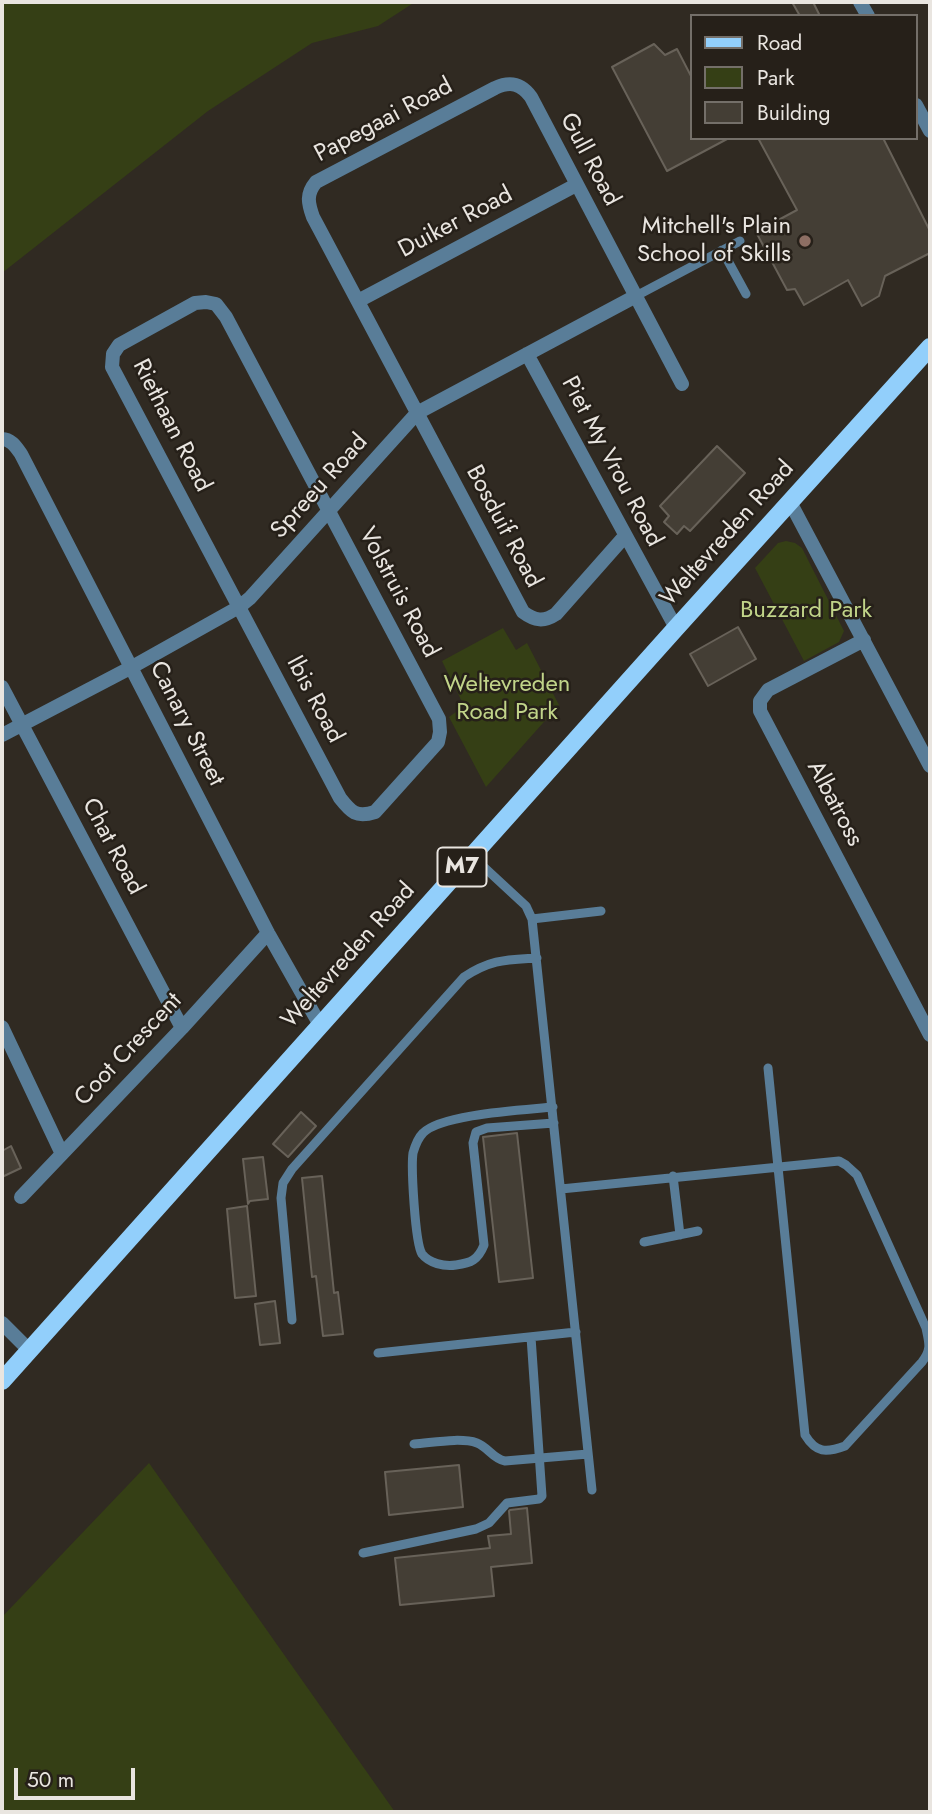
<!DOCTYPE html>
<html>
<head>
<meta charset="utf-8">
<style>
	body { margin:0 }
	#map { position:relative; width:932px; height:1814px; overflow:hidden; background:#302a22; font-family:Jost,sans-serif }
	canvas { display:block }
	.frame { position:absolute; inset:0; border:4px solid #e9e5e0; pointer-events:none }
	.legend { position:absolute; left:690px; top:14px; width:228px; height:126px; box-sizing:border-box; background:#262019; border:2px solid #746f69; margin:0; padding:9px 12px; list-style:none; font-size:21px; color:#e9e5e0 }
	.legend li { display:flex; align-items:center; gap:14px; height:35px }
	.legend b { width:35px; border:2px solid #746f69 }
	.scale { position:absolute; left:14px; top:1768px; width:121px; height:32px; box-sizing:border-box; border:4px solid #e9e5e0; border-top:0; padding-left:9px; font-size:21px; line-height:24px; white-space:nowrap; color:#e9e5e0; -webkit-text-stroke:5px #262019; paint-order:stroke }
</style>
</head>
<body>
<div id="map">
<canvas width="932" height="1814"></canvas>
<div class="frame"></div>
<ul class="legend">
<li><b style="height:9px;background:#92cffb"></b>Road</li>
<li><b style="height:19px;background:#353f15"></b>Park</li>
<li><b style="height:19px;background:#443e35"></b>Building</li>
</ul>
<div class="scale">50 m</div>
</div>
<script>
const g = document.querySelector('canvas').getContext('2d');
g.lineJoin = 'round';
function fillPath(path, color) { g.fillStyle = color; g.fill(path, 'evenodd'); }
function trace(path, color, width, dash) { g.strokeStyle = color; g.lineWidth = width; g.lineCap = dash ? 'butt' : 'round'; g.setLineDash(dash || []); g.stroke(path); }
function write(font, color, halo, rows, align = 'center') {
  g.font = font + ' Jost,sans-serif'; g.lineWidth = 5; g.setLineDash([]); g.textBaseline = 'middle'; g.strokeStyle = halo; g.fillStyle = color; for (const [text, x, y, turn = 0] of rows) {
    g.save(); g.translate(x, y); g.rotate((+turn || 0) * Math.PI / 180); g.textAlign = isNaN(turn) ? turn : align; if (halo) g.strokeText(text, 0, 0); g.fillText(text, 0, 0); g.restore();
  }
}
fillPath(new Path2D(`
	M2,2H415L378,26L312,43L208,111L2,273Z
	M786,541L795,543L802,548L844,631L839,642L804,661L755,568L778,543Z
	M503,628L516,650L527,643L559,705L486,787L449,717L464,706L442,661Z
	M149,1463L395,1812H2V1617Z`), '#353f15');
const building = new Path2D(`
	M792,2H813L820,16H800Z
	M654,44L665,55L677,49L692,78V138H729L667,171L612,67Z
	M758,138H883L930,231V253L885,276L879,296L862,306L848,280L804,305L795,289L787,290L756,232L797,210Z
	M717,446L745,473L690,531L684,526L677,534L664,522L669,516L660,506Z
	M738,627L756,659L708,686L690,654Z
	M301,1112L316,1126L288,1157L273,1144Z
	M517,1133L533,1278L499,1282L483,1137Z
	M11,1146L21,1168L2,1177V1151Z
	M263,1157L268,1199L250,1201L248,1204L243,1159Z
	M322,1176L334,1293L338,1292L343,1334L323,1336L316,1276L312,1277L302,1178Z
	M247,1206L256,1296L235,1298L227,1209Z
	M275,1301L280,1343L260,1345L255,1304Z
	M459,1465L463,1507L389,1515L385,1472Z
	M527,1508L532,1563L491,1567L494,1596L400,1605L395,1558L490,1548L488,1536L511,1534L509,1511L510,1510Z`);
fillPath(building, '#443e35');
trace(building, '#686259', 2);
trace(new Path2D(`
	M722,250L746,294
	M636,296L740,241
	M472,856L526,906L532,919L592,1490
	M532,919L601,911
	M553,1107C524,1110 441,1114 423,1133C418,1138 415,1146 413,1153C411,1167 415,1243 422,1254C429,1263 444,1267 456,1265C471,1263 478,1260 484,1245L473,1143L476,1132L487,1128L554,1123
	M673,1176L680,1235
	M561,1189L839,1161L846,1165L857,1175L926,1328C929,1343 932,1349 922,1362L845,1446C826,1453 816,1453 805,1435L768,1068
	M644,1242L698,1231
	M292,1320L281,1198L283,1183L292,1169L464,977C492,959 506,960 537,958
	M378,1353L576,1332
	M414,1444C431,1443 460,1437 477,1443C488,1447 493,1459 505,1461L588,1454
	M363,1553L476,1529L489,1523L507,1503L539,1499L542,1496L531,1337`), '#597d98', 9);
trace(new Path2D(`
	M860,2L868,16
	M916,105L930,131
	M358,301L576,185
	M206,302L216,304L226,317L439,719L440,732L438,742L375,812C356,818 351,812 340,798L112,367L113,354L119,345L195,303Z
	M527,354L676,628
	M2,439C11,439 16,447 21,454L268,933L320,1025
	M790,502L930,766
	M625,536L556,614C544,622 535,621 523,612L313,217C308,203 306,194 316,182L495,88C510,81 521,83 531,97L682,384
	M864,640L768,690L760,701V711L930,1035
	M2,687L182,1028
	M2,735L132,667L239,607L250,598L417,413L636,296
	M2,1027L62,1154
	M21,1197L182,1028L268,933
	M2,1323L29,1350`), '#597d98', 14);
trace(new Path2D(`
	M2,1381L676,628L930,347`), '#92cffb', 18);
for (const [x, y, r, color] of [
	[805,241,7,"#8d6e63"]
]) { const dot = new Path2D(); dot.arc(x, y, r, 0, 2 * Math.PI); g.fillStyle = color; g.fill(dot); trace(dot, '#262019', 2.5); }
for (const [x, y, w] of [
	[462,867,49]
]) { const box = new Path2D(); box.roundRect(x - w / 2, y - 19.5, w, 39, 5); g.fillStyle = '#262019'; g.fill(box); trace(box, '#e9e5e0', 2); }
write('bold 23px', '#e9e5e0', null, [
	["M7",462,867]
]);
write('24px', '#e9e5e0', '#262019', [
	["Papegaai Road",384,121,-28],
	["Gull Road",589,160,62],
	["Duiker Road",456,223,-28],
	["Riethaan Road",171,426,63],
	["Piet My Vrou Road",611,462,62],
	["Spreeu Road",320,487,-48],
	["Bosduif Road",503,527,62],
	["Weltevreden Road",728,534,-48],
	["Volstruis Road",398,593,62],
	["Ibis Road",314,700,62],
	["Canary Street",186,724,63],
	["Albatross",834,804,62],
	["Chat Road",112,847,62],
	["Weltevreden Road",349,956,-48],
	["Coot Crescent",129,1050,-47]
]);
write('24px', '#e9e5e0', '#262019', [
	["Mitchell's Plain",791,227],
	["School of Skills",791,255]
], 'right');
write('24px', '#c1d489', '#262019', [
	["Buzzard Park",806,611],
	["Weltevreden",507,685],
	["Road Park",507,713]
]);
</script>
</body>
</html>
